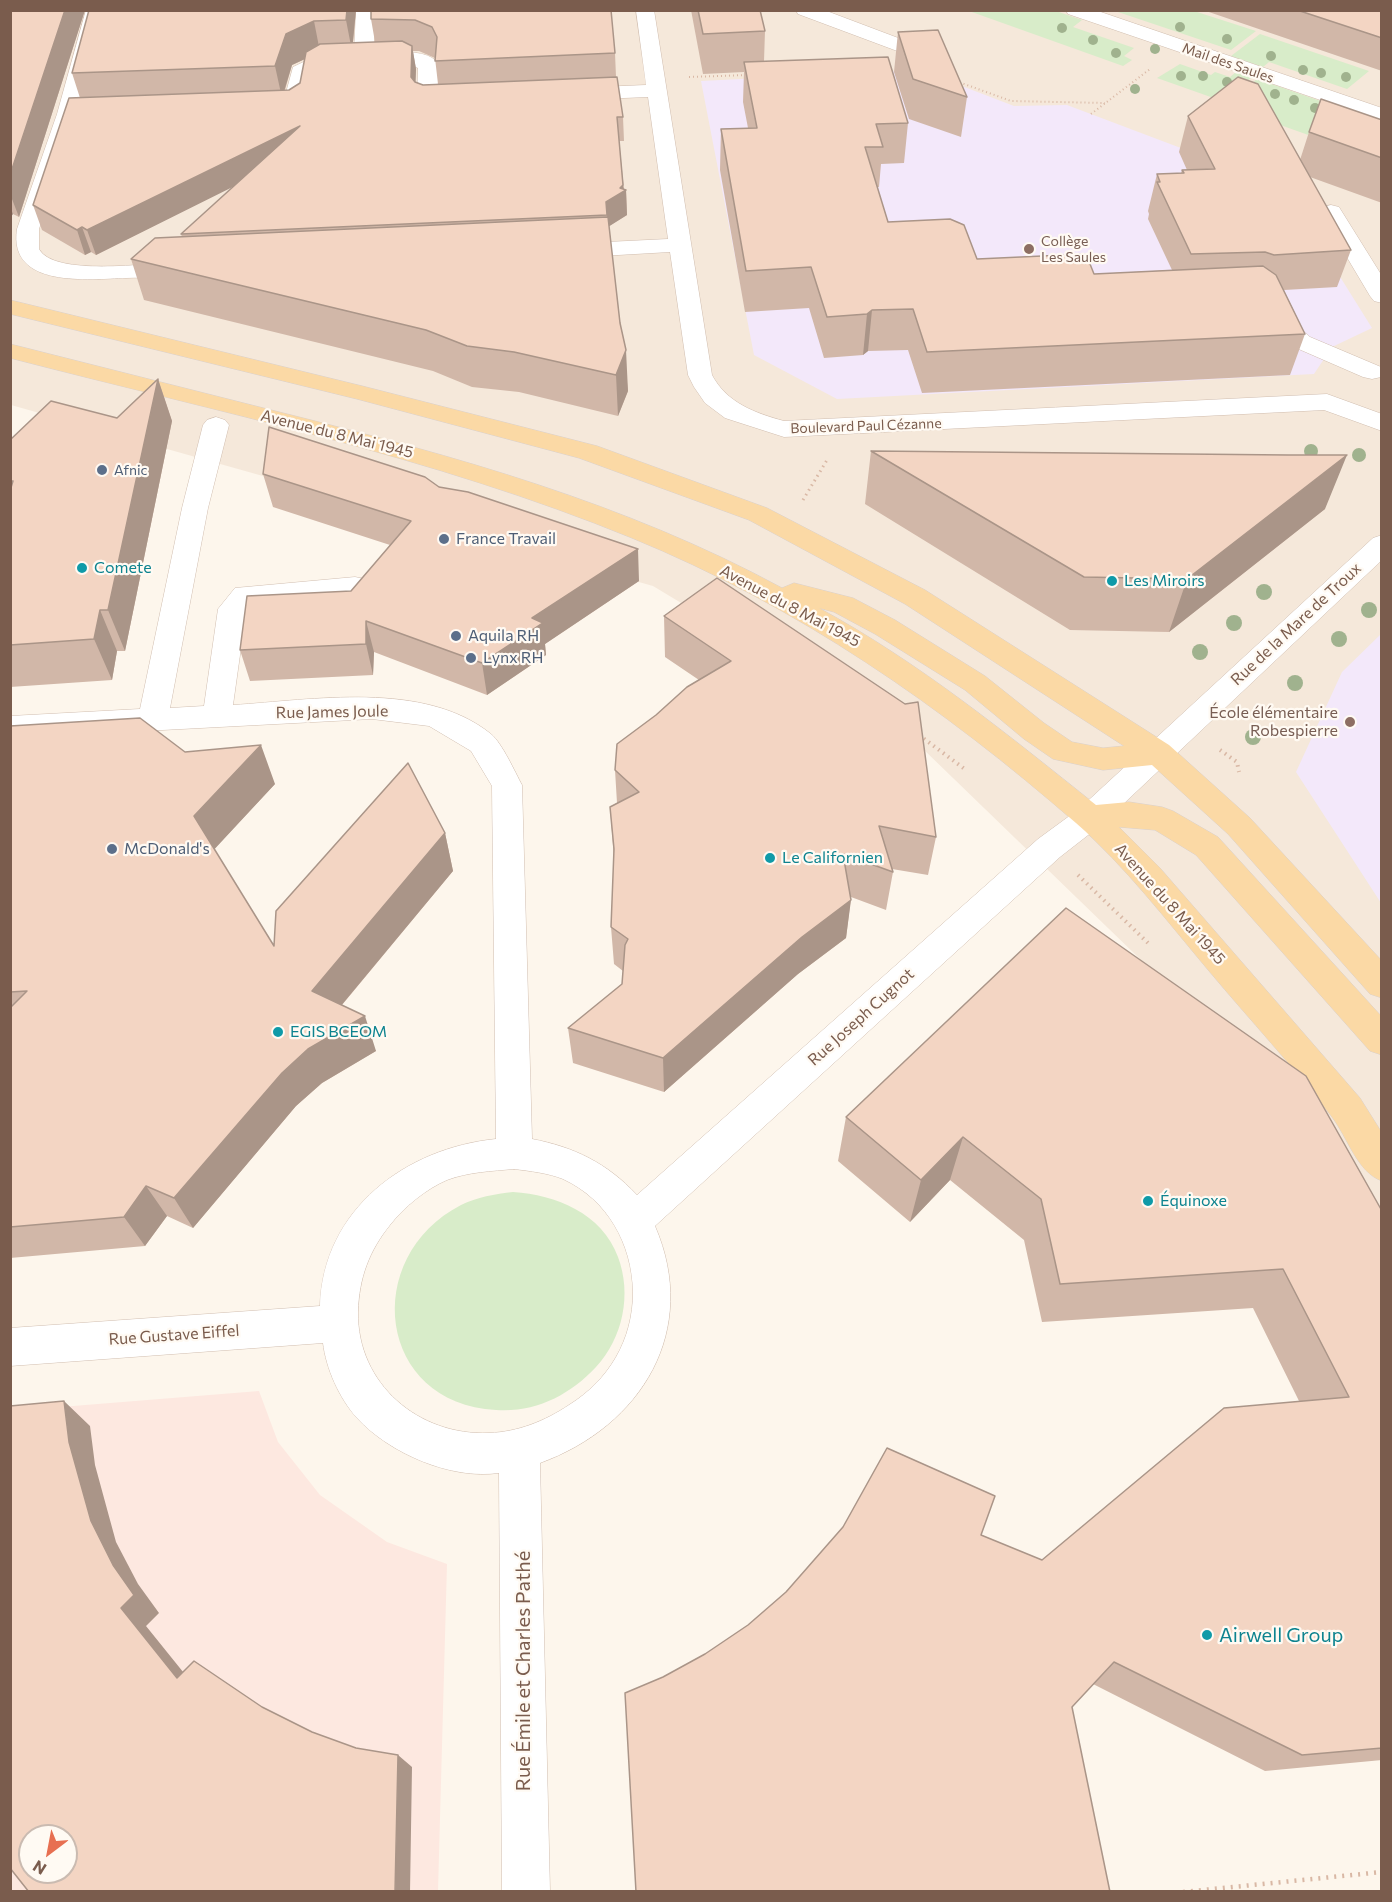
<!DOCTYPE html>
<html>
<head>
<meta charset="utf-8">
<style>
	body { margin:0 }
	#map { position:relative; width:1392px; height:1902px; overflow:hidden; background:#fdf6ec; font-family:Commissioner,sans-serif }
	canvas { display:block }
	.frame { position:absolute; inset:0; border:12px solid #7a5c4d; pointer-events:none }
	.north { position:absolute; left:18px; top:1824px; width:60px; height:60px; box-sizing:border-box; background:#fffaf3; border:2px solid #cabbb1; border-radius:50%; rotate:212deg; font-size:16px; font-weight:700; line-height:24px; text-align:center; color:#7a5c4d }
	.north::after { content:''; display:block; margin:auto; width:21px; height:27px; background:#e76f51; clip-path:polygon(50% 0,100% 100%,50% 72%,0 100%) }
</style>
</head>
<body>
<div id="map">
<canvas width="1392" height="1902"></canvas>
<div class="frame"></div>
<div class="north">N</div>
</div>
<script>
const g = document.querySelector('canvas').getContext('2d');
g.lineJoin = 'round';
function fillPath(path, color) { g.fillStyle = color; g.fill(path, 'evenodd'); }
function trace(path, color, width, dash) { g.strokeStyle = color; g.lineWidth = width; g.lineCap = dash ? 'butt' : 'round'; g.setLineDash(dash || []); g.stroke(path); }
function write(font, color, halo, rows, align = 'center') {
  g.font = font + ' Commissioner,sans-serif'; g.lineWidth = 4.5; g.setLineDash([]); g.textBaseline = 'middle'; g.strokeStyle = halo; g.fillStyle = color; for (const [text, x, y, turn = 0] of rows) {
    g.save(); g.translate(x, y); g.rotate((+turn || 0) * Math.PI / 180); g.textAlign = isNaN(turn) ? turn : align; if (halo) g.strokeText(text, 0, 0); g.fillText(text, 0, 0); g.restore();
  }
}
fillPath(new Path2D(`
	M10,11H1381V1233L1357,1169L922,748L653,586L11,405Z`), '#f5e8da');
fillPath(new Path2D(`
	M259,1391L278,1442L320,1495L387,1542L447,1564L438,1891L11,1892V1411ZM30,1836H66V1872H30Z`), '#fde8e0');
fillPath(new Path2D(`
	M920,70L1014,106L1067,105L1284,187L1372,328L1332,347L1314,374L837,399L754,355L701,81Z
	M1381,634V903L1296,772L1342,672Z`), '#f3e8fa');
fillPath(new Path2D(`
	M969,11H1056L1082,20L1073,27L1134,48L1124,56L1132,60L1123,66Z
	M1115,11H1194L1256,31L1231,50Z
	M1260,34L1369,71L1347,89L1269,62L1263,67L1231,56Z
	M1180,64L1211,75L1215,72L1230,77L1236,72L1251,78L1222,101L1157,78Z
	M1257,79L1381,122V161L1230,107L1227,103Z
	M513,1192C556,1195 602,1213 618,1257C632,1294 623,1338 596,1367C570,1395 535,1413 496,1410C377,1404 360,1257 461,1205C477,1197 495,1194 513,1192Z`), '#d8ecc9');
const minor = new Path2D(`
	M86,10H105L77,114L39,229V249C54,277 149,263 179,262L187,264L190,269L187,274C168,279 146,277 126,278C89,279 8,289 17,229L57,114Z
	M356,10H374V52C387,52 433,48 438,65C440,73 437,86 437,94L462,95L465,99L462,103L427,107L420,105L417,101L418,68L406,63L324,66L309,74L300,110L264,111L261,107L264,103L284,100L293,67L320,54L354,53Z
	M636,10H654L712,375C727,403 755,413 784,421L1327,394L1382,414V431L1324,410L784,437L725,418L705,403L694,387L688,375L670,252L566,258L558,256L555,251L558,246L566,244L668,239L648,97L575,100L568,98L565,94L568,90L575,88L646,85Z
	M796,10H824L938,53L941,57L938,61H924L798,14Z
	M1066,10H1095L1382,108V121L1068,14Z
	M1331,205L1339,207L1382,276V303L1374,301L1370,296L1320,212L1323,207Z
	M1275,300L1283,302L1297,326L1310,337L1381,367V377L1372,379L1363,377L1294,347L1280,335L1263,307L1267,302Z
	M216,417L225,420L229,425L208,508L170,708L204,706L218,609L235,588L355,577L365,579L369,586L365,593L355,595L253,604L246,612L233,705C313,700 424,680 491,734C502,743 515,772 522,785L532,1139C574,1147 607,1163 637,1195L1038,839L1079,809L1373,538L1382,535V560L1101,825L1060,857L655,1226C700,1330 642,1426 540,1463L550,1892H502L499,1473C451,1480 389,1453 357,1418C339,1398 326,1368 323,1343L10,1366V1328L320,1306C323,1209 406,1148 496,1139L492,786L471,751L429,726L372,719L10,738V716L140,709L182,508L203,425L207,420ZM514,1169C530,1171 548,1173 563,1179C608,1200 632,1244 633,1292C633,1340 609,1380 569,1405C545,1421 518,1432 489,1433C419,1436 357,1384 358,1312C359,1278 369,1251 390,1225C404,1207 426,1189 447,1180C468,1172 492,1171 514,1169Z`);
const major = new Path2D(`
	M10,300L362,386L597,446L767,508L925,590L1169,745L1250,818L1382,961V998L1370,994L1228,834L1152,765L1103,770L1053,759L1024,739L965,690L875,634L834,612L819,608C920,663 1007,734 1096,805L1129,802L1162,807L1173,811L1218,837L1382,1017V1055L1370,1051L1196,855L1155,830L1119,827L1160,868L1360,1098L1382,1133V1181C1357,1172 1348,1138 1332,1117C1294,1067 1250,1020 1209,971C1167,921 1126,867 1076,823C943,707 796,605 632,538C432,456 219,412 10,358V344C101,367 192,390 283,413C455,456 625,503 782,588L794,583L853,598L895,620L985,676L1044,723L1072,742L1103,748L1124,746L905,604L749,520L579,458L357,399L10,314Z`);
trace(minor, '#d1beb0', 1);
trace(major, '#dad1cd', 1);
trace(new Path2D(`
	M689,77L748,75
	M956,81L1011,101L1105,103
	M1091,114L1150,69`), '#d9b8a5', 2, [1, 3]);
trace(new Path2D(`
	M803,500L827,460`), '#d9b8a5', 3, [1.5, 4]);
trace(new Path2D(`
	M919,735L966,770
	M1220,750L1237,762L1239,772
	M1078,875L1148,943`), '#d9b8a5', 4, [1.5, 4.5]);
trace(new Path2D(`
	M1183,1892L1382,1872`), '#d9b8a5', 4.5, [2, 6]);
fillPath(minor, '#fff');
fillPath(major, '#fbd9a5');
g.fillStyle = '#a0b28e';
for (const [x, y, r] of [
	[1180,27,5],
	[1062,28,5],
	[1227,39,5],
	[1093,40,5],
	[1155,49,5],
	[1116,53,5],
	[1271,56,5],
	[1303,70,5],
	[1321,73,5],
	[1181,76,5],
	[1203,76,5],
	[1346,77,5],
	[1227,82,5],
	[1135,89,5],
	[1275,94,5],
	[1294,100,5],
	[1315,108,5],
	[1311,451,7],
	[1359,455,7],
	[1264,592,8],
	[1369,610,8],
	[1234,623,8],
	[1339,639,8],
	[1200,652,8],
	[1295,683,8],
	[1253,737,8]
]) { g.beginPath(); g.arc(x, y, r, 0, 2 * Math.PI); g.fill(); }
fillPath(new Path2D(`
	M10,10H85L19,217L13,214L10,218Z
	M356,10L353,43L375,42L371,19V10L615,53L616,77L623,117L624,141H619L624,189L626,190L627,215L609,226L628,391L618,416L519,392L472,387L433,371L144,300L131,259L182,237L181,234L235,185L96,255L91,252L85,255L42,230L33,205L80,98L72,73ZM413,51H419L435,58L438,84L423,85L415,82L416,69ZM305,59L300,83L289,90H285L292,65Z
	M691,10H760L765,31L764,61L908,123L904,163L881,164L879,187H877L888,222L977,259L1094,274L1172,270L1148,219L1149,214L1148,211L1157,174L1181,173L1182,170H1187L1179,152L1188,116L1300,160L1309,132L1382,120V203L1310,177L1351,250L1337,287L1284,290L1305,334L1290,375L922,393L908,350L868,351L863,355L824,358L809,308L745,312L720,170L721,129L748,128L743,102L744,72L703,74Z
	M1203,10H1382V71Z
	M898,32L967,97L961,137L909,119L894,72Z
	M158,379L172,421L125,651H117L112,680L10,687V440L117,418Z
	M871,451L1325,509L1169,632L1070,630L865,504Z
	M263,474L439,487L639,581L545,644L546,655L487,695L374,652L373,675L250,681L240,650L351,591L390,545L273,507Z
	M717,578L936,837L928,875L892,869L893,872L886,910L851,897L846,938L798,974L664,1092L573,1063L568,1028L622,984L623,971L614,964L611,927L614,859L610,807L617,803L615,770L699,680L665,657L664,616Z
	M10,726L185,752L275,784L214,849L274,946L445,833L453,871L342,1005L376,1051L322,1083L296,1106L193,1228L167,1216L145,1246L10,1258Z
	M846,1117L1382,1211V1760L1265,1771L1093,1684L663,1677L981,1535L1042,1560L1299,1401L1253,1308L1042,1322L1024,1240L950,1180L910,1222L838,1161Z`), '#d1b7a8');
fillPath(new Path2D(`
	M65,10H85L19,217L10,194V175Z
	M347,10H356L352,51L346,20Z
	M314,21L320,52L292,65L282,98L275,66L286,34Z
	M412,46L416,69L415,101L411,77Z
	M300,126L305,151L96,255L87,230Z
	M623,185L624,191L626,190L627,215L608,227L606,202Z
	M10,206L13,214L10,218Z
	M82,227L91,252L85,255L77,230Z
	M872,310L868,351L863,355L867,314Z
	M626,350L628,391L618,416L616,375Z
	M158,379L172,421L125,651L108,610Z
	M1347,455L1325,509L1169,632L1187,579Z
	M638,549L639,581L545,644L546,655L487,695L482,663L532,618Z
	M100,610L117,651L112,680L94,639Z
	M366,621L374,652L373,675L366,644Z
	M261,745L275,784L210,854L194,816Z
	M445,833L453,871L325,1025L312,991Z
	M851,900L846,938L798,974L664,1092L663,1058L802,937Z
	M365,1016L376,1051L322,1083L296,1106L193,1228L174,1198L282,1073L308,1049Z
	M963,1137L950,1180L910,1222L921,1180Z
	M146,1186L167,1216L145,1246L124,1217Z
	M64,1401L90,1426L95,1465L116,1542L138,1584L159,1613L146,1626L200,1693L177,1678L121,1608L113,1565L91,1521L69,1442Z
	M398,1755L412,1767L410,1892H395Z`), '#aa9588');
const building = new Path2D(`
	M10,10H65L10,175Z
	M89,10H347L346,20L314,21L286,34L275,66L72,73Z
	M371,10H611L615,53L435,61L437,37L432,27L415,20L371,19Z
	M698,10H760L765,31L703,34Z
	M1297,10H1382V38Z
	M938,30L967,97L913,79L898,32Z
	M402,41L412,46L411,77L415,82L423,85L617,77L623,117H617L623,185L620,188L626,190L606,202L607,215L181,234L300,126L87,230L82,227L77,230L33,205L69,98L289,90L300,83L306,52L320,44Z
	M888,57L908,123L876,124L883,147H865L888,222L950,219L964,225L977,259L1086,254L1094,274L1263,266L1276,275L1305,334L927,352L913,309L872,310L867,314L827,317L811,267L746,271L721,129L757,128L744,62Z
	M1238,77L1258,84L1351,250L1274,255L1265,252L1191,254L1157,182H1160L1157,174L1184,173L1182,170L1215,169L1188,116Z
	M1321,99L1382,120V158L1309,132Z
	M608,217L620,323L626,350L616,375L514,352L467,346L426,330L131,259L155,238Z
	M158,379L108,610H100L94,639L10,645V491L13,481H10V440L51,401L117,418Z
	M269,427L425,477L439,487L468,492L638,549L532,618L543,623L482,663L366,621V644L240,650L247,596L351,591L411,521L263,474Z
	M871,451L1288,455H1347L1187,579L1084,577Z
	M717,578L905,704L918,702L936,837L879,826L893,872L843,854L851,900L802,937L663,1058L568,1028L622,984L625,945L628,939L611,927L614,849L610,807L639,792L615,770L617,744L656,715L687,687L731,661L664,616Z
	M140,718L185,752L261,745L194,816L274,946L276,911L408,763L445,833L312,991L365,1016L308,1049L282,1073L174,1198L146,1186L124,1217L10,1227V1008L27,991L10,992V726Z
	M1066,908L1306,1076L1382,1211V1748L1302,1755L1114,1662L1072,1707L1110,1892H636L625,1693L663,1677L705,1654L748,1625L786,1592L843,1527L887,1448L995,1496L981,1535L1042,1560L1224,1408L1349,1397L1283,1269L1060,1284L1041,1199L963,1137L921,1180L846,1117Z
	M64,1401L69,1442L91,1521L113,1565L134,1595L121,1608L177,1678L194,1661L262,1707L312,1732L356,1748L398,1755L395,1892H29L10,1868V1406ZM30,1836H66V1872H30Z`);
fillPath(building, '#f3d5c3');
trace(building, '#aa9588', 1.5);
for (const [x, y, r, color] of [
	[1029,249,6,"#8d6e63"],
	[102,470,6,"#5c6f8a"],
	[444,539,6,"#5c6f8a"],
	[82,568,6,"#0f9aa8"],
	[1112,581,6,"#0f9aa8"],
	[456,636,6,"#5c6f8a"],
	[471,658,6,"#5c6f8a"],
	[1350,722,6,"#8d6e63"],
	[112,849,6,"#5c6f8a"],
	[770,858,6,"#0f9aa8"],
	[278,1032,6,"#0f9aa8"],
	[1148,1201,6,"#0f9aa8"],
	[1207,1635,6,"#0f9aa8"]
]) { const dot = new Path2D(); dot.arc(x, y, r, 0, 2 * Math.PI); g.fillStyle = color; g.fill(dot); trace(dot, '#fffaf3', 2); }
write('14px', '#7a5c4d', '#fffaf3', [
	["Mail des Saules",1228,63,19],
	["Boulevard Paul Cézanne",866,426,-2]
]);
write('14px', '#785e54', '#fffaf3', [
	["Collège",1041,241],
	["Les Saules",1041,257]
], 'left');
write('14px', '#4e5e75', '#fffaf3', [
	["Afnic",114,470]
], 'left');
write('16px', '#7a5c4d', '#fffaf3', [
	["Avenue du 8 Mai 1945",337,434,14],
	["Avenue du 8 Mai 1945",790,606,28],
	["Rue de la Mare de Troux",1296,624,-43],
	["Rue James Joule",332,712,-1],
	["Avenue du 8 Mai 1945",1170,904,48],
	["Rue Joseph Cugnot",861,1017,-42],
	["Rue Gustave Eiffel",174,1335,-4]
]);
write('16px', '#4e5e75', '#fffaf3', [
	["France Travail",456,539],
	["Aquila RH",468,636],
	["Lynx RH",483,658],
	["McDonald's",124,849]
], 'left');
write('16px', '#0d838f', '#fffaf3', [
	["Comete",94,568],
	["Les Miroirs",1124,581],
	["Le Californien",782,858],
	["EGIS BCEOM",290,1032],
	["Équinoxe",1160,1201]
], 'left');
write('16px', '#785e54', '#fffaf3', [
	["École élémentaire",1338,713],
	["Robespierre",1338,731]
], 'right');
write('20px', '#0d838f', '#fffaf3', [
	["Airwell Group",1219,1635]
], 'left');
write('20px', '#7a5c4d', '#fffaf3', [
	["Rue Émile et Charles Pathé",523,1671,-90]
]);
</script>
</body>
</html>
